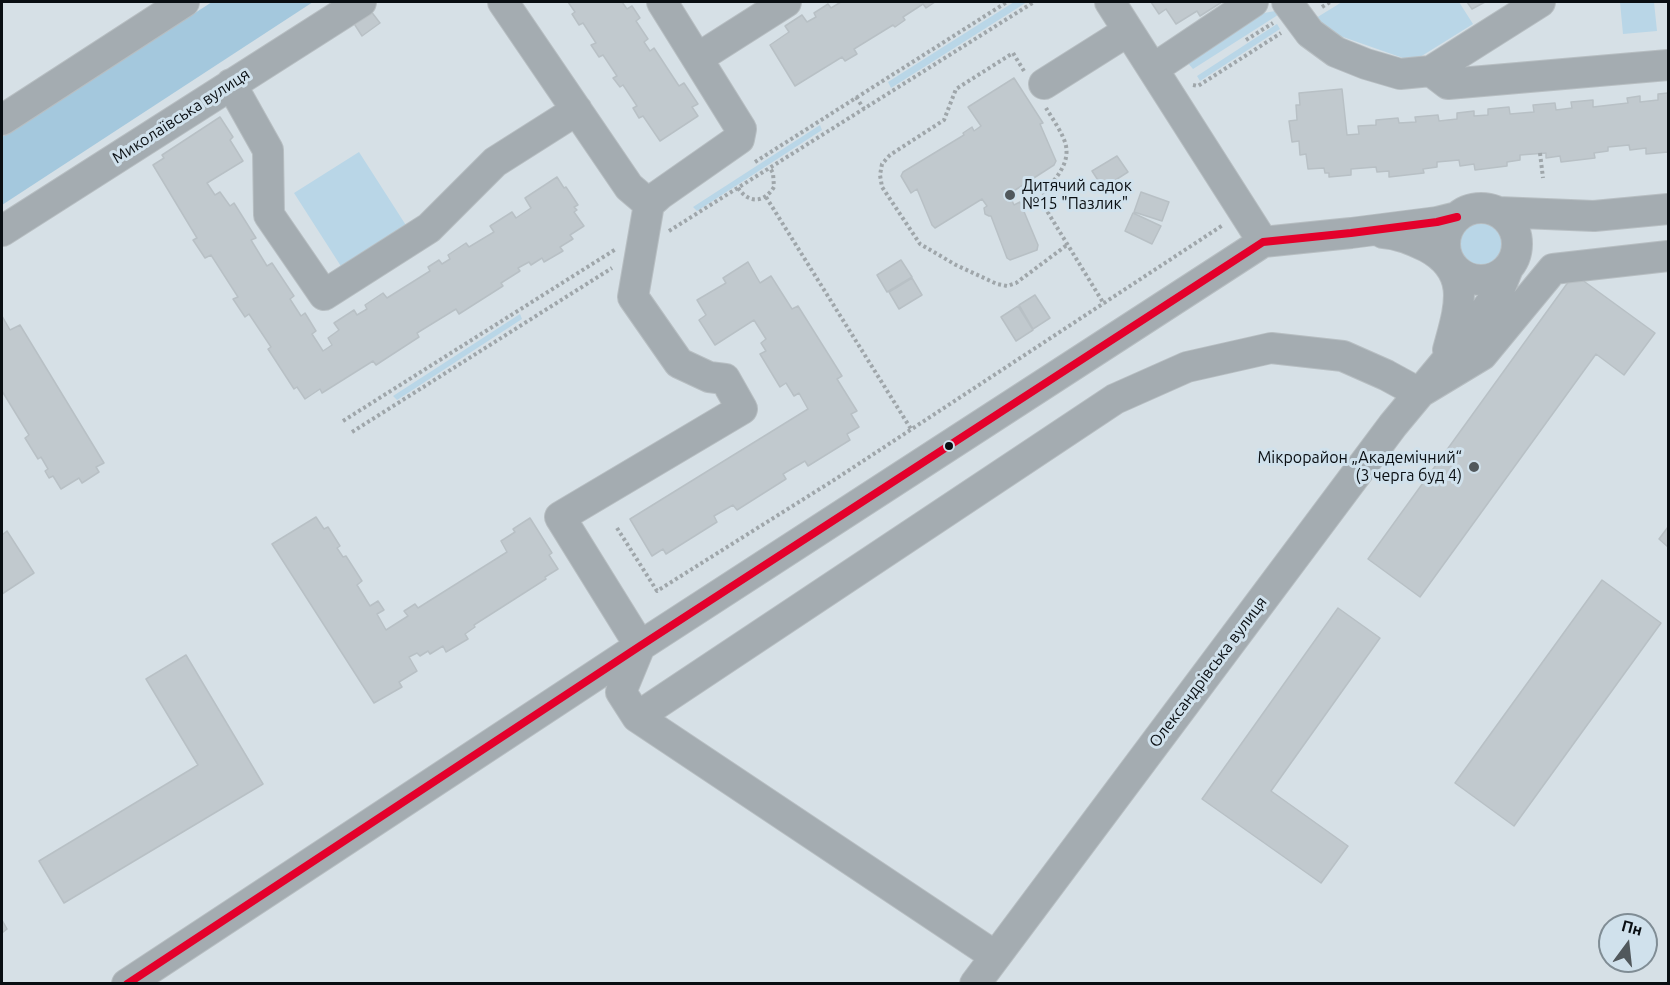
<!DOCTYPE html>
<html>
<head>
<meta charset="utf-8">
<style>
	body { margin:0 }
	#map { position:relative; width:1670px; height:985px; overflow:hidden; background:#d6e0e6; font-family:Ubuntu,sans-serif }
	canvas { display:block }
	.frame { position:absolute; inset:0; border:3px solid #090e12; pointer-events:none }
	.north { position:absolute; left:1598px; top:913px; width:60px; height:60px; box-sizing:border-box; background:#d0e1ec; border:2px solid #808d95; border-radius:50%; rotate:15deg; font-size:16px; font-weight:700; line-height:24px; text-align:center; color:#090e12 }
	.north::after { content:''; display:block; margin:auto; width:21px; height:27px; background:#51585c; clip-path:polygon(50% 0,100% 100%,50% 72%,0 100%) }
</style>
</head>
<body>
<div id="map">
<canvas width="1670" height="985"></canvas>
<div class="frame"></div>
<div class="north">Пн</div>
</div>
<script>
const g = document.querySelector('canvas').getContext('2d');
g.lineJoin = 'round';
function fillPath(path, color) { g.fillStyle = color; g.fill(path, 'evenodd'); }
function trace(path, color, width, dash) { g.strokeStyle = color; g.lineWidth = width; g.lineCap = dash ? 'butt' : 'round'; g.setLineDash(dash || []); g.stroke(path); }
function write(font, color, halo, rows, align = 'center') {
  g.font = font + ' Ubuntu,sans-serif'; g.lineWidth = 6; g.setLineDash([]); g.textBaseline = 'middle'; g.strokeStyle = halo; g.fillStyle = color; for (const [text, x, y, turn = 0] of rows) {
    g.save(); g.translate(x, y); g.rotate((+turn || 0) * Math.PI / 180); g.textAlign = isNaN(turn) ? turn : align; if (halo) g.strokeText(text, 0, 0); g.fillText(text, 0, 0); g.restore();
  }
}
fillPath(new Path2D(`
	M1014,2H1027L891,88L888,82Z
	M1342,2H1459L1473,24L1420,57L1403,58L1326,31L1316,18Z
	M1620,2H1654L1657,31L1623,34Z
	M1275,11L1281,13L1193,69L1187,62L1264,13Z
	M1277,24L1280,29L1200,81L1197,76Z
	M820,125L822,130L697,211L693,207Z
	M359,152L409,230L344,271L294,193Z
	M1454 244a27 27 0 1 1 54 0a27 27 0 1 1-54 0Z
	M520,314L522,319L397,400L393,396Z`), '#b9d6e7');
fillPath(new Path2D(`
	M212,2H313L2,205V137Z`), '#a4c8dd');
const building = new Path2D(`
	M568,2H622L627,9L632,6L640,18L636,21L648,39L644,42L650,51L654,48L679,86L684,83L698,104L692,107L698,116L660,141L643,116L639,118L633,108L637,106L623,85L620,87L613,78L617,76L603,55L599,57L591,45L596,43L583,23L579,25L572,14L575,12Z
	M841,2H935L926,8L923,4L903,17L905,20L895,27L893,25L854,49L857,54L845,61L842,57L795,86L770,45L789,32L785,26L802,15L807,22L816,17L814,13L828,4L831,8Z
	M1151,2H1222L1200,16L1197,11L1176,24L1166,9L1159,14Z
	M1467,2H1485L1472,9Z
	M370,10L380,23L362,36L353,22Z
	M1014,78L1043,123L1040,124L1056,161L1054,165L1009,194L1014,205L1020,202L1038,245L1037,250L1010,260L1007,258L991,216H989L985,214L984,208L987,206L982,199L935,228L932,225L917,189L911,193L901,176L903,172L964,135L963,133L972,127L974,131L981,126L968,107Z
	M1342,89L1347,135L1359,134L1358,126L1376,125V120L1398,118L1399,123L1416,122L1415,117L1438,115L1439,121L1457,119V113L1474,111V116L1488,115V109L1509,107L1510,114L1534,112L1533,105L1555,103L1556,110L1572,108L1571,102L1593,100V107L1628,103L1627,98L1640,96V102L1658,100V94L1668,93V152L1646,154V148L1630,150L1629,145L1608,147V151L1594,153L1595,158L1561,162L1560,156L1546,158V153L1520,155V160L1507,162V166L1475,170L1474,164L1460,166L1459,160L1437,162V167L1423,169L1424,173L1389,177V171L1377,172L1376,167L1351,169V175L1329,177V173H1325L1324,168L1308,169L1306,154L1300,155L1299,141L1292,142L1289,121L1297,120L1296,105H1300L1299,93Z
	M220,117L233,137L230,140L243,161L207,183L215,195L220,192L230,206L234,203L256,238L251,240L267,266L272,263L294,296L290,299L301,316L305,313L316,331L312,334L323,351L332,345L328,338L339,330L334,323L354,310L357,315L367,309L365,305L383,293L387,298L430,271L428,267L439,260L442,264L450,259L448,255L466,243L469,247L494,232L490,226L512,212L516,218L531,208L525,198L557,177L564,188L566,187L578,205L574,207L577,210L574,212L584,226L570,235L573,239L560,247L563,251L544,262L542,258L531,265L529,262L518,268L520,271L501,283L503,286L459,314L456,309L417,333L419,337L376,365L373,361L322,393L320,389L305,399L297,387L294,389L268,349L271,347L249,314L245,317L233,299L238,297L211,255L205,258L193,240L197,238L153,165L164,158L162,155Z
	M1117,156L1128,172L1103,188L1092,171Z
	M1141,192L1169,202L1162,221L1134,212Z
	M1133,213L1161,226L1152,244L1125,231Z
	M901,260L912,277L887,292L877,275Z
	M748,262L760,283L771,276L792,309L798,306L842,376L837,379L857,411L851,414L859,427L847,434L850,440L808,466L805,461L783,474L786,479L737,510L733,505L714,516L717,522L666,554L663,549L652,556L630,519L808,409L799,393L794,396L786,383L780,387L760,354L766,351L761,343L766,339L754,320L715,345L699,320L706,315L697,300L726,283L723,278Z
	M1574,274L1655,333L1624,375L1596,354L1420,597L1368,559Z
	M912,278L922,295L899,309L889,292Z
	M1035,295L1050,318L1033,329L1019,305Z
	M1018,306L1033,330L1016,341L1001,317Z
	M2,316L10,330L20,325L104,463L96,467L99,472L82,483L79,478L61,489L53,476L49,478L45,471L48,469L41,457L38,459L25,438L29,435L2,391Z
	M316,517L324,529L328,527L340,546L337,548L343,557L346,556L362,581L357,585L370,606L378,601L384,610L377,614L386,630L408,616L404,611L415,604L418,608L507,552L501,541L515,532L513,529L530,518L552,553L549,555L558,569L545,577L546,579L474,625L475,627L465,634L468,639L446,652L443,646L430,654L428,651L420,656L417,653L409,657L417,671L399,682L402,687L374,703L272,544Z
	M1668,527V547L1659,539Z
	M7,531L34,573L2,594V535Z
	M1602,580L1661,623L1514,826L1455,783Z
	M1338,608L1380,638L1271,791L1348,846L1321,883L1202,799Z
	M186,655L263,784L64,903L39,861L198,765L146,679Z
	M2,920L7,929L2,933Z`);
fillPath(building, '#c1c9ce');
trace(building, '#b8c0c5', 1.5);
const minor = new Path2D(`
	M503,2L629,187L649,204
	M1110,2L1263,242
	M1287,2L1310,33L1336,52L1366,64L1400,74L1431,71L1540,2
	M698,58L786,2
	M1153,69L1253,2
	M1431,71L1448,84L1668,65
	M231,84L268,150L269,215L324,295L429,228L495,162L577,110
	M1044,84L1128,31
	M2,120L184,2
	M1445 244a36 36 0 1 1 72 0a36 36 0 1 1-72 0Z
	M1498,212L1594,216L1668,209
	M2,231L361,2
	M1383,233C1399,234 1413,240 1427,247C1473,272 1459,309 1448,350
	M640,646L560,517L742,409L725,379L709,377L679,363L633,297L649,204L659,195L739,139L741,129L662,2
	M640,646L621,692L637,717L995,956
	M637,717L1115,399L1187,367L1271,348L1343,356L1386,375L1419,393L1482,355L1553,269L1668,256
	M127,984L640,646L1263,242L1351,233L1437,222L1457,217
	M975,984L1393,425L1467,336L1498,293L1508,268`);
trace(minor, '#b7bec2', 32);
trace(new Path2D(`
	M1322,7L1330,2
	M1246,40L1273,23
	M1024,71L1013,53L956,89L944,120L890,155L882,164L880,175L882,187L920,244L956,265L997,284L1007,286L1016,283L1067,245
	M1193,85L1198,86L1281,33
	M856,97L864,109
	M1046,108C1052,118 1064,135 1066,146C1070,167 1051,183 1039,198L1104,304
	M1540,153L1543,178
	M755,162L1007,2
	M738,188C749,204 764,203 774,187L773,173L770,168
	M766,197L911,429
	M669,231L1034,2
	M343,421L616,249
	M352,432L612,268
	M617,528L657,591L834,480L1223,225`), '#9fa6aa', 4, [3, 3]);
trace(minor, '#a4acb1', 30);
trace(new Path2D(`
	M127,984L640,646L1263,242L1351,233L1437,222L1457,217`), '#e4002b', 8);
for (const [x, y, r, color] of [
	[1010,195,6,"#51585c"],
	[949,446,5,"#090e12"],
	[1474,467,6,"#51585c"]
]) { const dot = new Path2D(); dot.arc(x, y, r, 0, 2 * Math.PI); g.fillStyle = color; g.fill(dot); trace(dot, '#d0e1ec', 2); }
write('16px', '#090e12', '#d0e1ec', [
	["Миколаївська вулиця",181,116,-33],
	["Олександрівська вулиця",1208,672,-53]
]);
write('16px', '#090e12', '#d0e1ec', [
	["Дитячий садок",1022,186],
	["№15 \"Пазлик\"",1022,204],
	["Мікрорайон „Академічний“",1462,458,"right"],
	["(3 черга буд 4)",1462,476,"right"]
], 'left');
</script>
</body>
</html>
